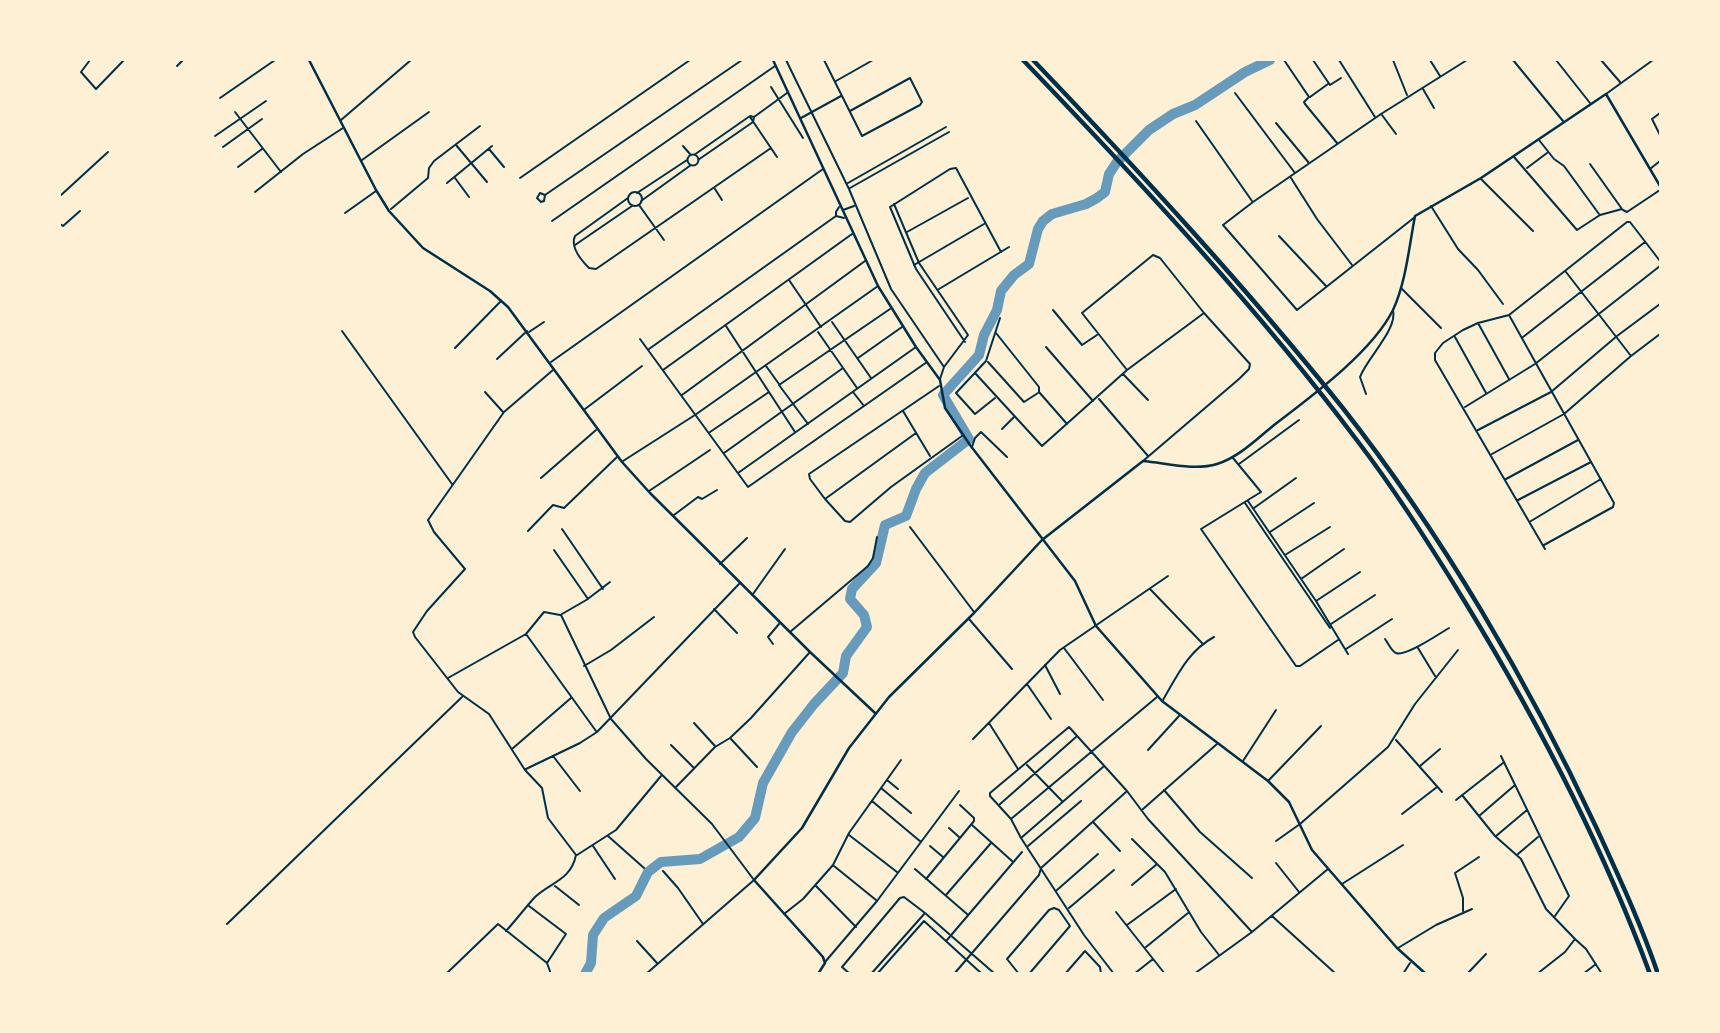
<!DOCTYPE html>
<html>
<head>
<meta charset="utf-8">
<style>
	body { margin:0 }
	#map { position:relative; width:1720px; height:1033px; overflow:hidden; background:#fdf0d5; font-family:"Varela Round",sans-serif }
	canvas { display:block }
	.frame { position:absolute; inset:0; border:61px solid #fdf0d5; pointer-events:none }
</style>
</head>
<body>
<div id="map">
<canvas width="1720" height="1033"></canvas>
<div class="frame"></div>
</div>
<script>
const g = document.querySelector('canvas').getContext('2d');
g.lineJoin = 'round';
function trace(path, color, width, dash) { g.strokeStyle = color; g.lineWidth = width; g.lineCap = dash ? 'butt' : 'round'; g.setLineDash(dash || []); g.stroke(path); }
trace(new Path2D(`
	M585,974L591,963L593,935L604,918L636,896L648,872L661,862L700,859L739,837L755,818L763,783L792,732L814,704L843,673L846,656L867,627L864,615L850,599L852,589L876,563L885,525L906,516L916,489L925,473L969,439L943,395L979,355L984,335L997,310L1001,291L1014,275L1029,264L1038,229L1043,221L1052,214L1086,204L1097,198L1105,192L1109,174L1117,162L1149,130L1173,114L1195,105L1245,72L1270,60`), '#669bbc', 10);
trace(new Path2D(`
	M90,60L81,72L96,89L124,60
	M786,60L849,189L891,289L944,367
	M824,60L862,136L920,105L922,102L910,78L850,111
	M1284,60L1309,97L1304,102L1305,104L1337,143
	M1313,60L1330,85L1341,78
	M1339,60L1375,117
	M1393,60L1407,95
	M1430,60L1440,76
	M1513,60L1563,121
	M1556,60L1590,103
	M1601,60L1620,82
	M177,66L183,60
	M836,81L873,60
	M771,87L803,138
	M1423,89L1434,108
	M1235,93L1295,173
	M1606,94L1653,60
	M1310,97L1328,84
	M220,98L275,60
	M235,112L281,172
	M1660,113L1652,119L1660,135
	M1382,115L1396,134
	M750,117L777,157
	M801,118L841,96
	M341,120L411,60
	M1196,121L1252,201
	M1276,123L1309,163
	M215,136L266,101
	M1539,140L1554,159L1564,166L1599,214
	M456,145L487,182
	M683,146L690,154
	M223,147L262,119
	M489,149L504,167
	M687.5 160a5.5 5.5 0 1 1 11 0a5.5 5.5 0 1 1-11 0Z
	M694,155L750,116L754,117
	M1514,157L1577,230L1600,215L1622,209L1590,164
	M362,160L429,112
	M698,160L753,122L754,117L787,93
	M238,167L262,149
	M1527,168L1547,153
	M1650,169L1660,161
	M455,178L469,197
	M520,178L690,60
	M1291,178L1317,219L1352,265
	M1481,179L1533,231
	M447,183L492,146
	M848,183L946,127
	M850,188L949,132
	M715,189L722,200
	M255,192L303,154L343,128
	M628 199a7 7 0 1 1 14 0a7 7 0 1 1-14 0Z
	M637,193L687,160
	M545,195L540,193L537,198L541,202L544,201L545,195L742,60
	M60,196L108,152
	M628,198L575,236C570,247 581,260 589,268L596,269L771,148
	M641,201L691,165
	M894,204L919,263L968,335L944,367L940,379
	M639,205L664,240
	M1431,206L1458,249L1478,270L1503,304
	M839,207L836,212V216L844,218
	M391,209L428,178L429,168L434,161L480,126
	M843,210L854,206
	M1623,210L1627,212L1660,190
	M345,213L376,191
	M1415,217L1297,310L1223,225L1253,202L1381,114L1467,60
	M552,221L775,66
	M60,224L63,226L80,211
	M907,232L968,198
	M1279,236L1326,286
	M575,245L632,206
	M914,265L984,224
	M1566,272L1631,356
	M789,280L821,327
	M1401,288L1441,328
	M939,289L1009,247
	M1053,310L1082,345L1097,335
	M1509,315L1614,503L1613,507L1544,545
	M832,322L871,378
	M1478,323L1509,379
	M726,326L795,432
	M342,331L452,484
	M529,332L544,322
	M818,332L857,388
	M996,333L1039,387V392L1067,424
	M1455,337L1486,393
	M1523,337L1645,242
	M640,339L748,487L927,362
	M965,342L916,269L890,207L950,169L956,168L1001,252
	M1046,347L1093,401
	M455,348L501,301
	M649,349L836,216
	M858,358L902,327
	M497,359L527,331
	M551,362L823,169
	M988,362L1024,402L1038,393
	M766,366L779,384
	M663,370L852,234
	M1127,370L1082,313L1153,255L1160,258L1204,313L1250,364L1249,369L1239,379L1143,461
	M975,373L1042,446L1127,370L1204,313
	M1123,374L1148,400
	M485,392L503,412
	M853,392L864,406
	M1366,394L1360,377C1367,358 1398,329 1393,310
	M682,395L865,261
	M995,398L975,414L956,393L986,361L1000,318
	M1099,399L1148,456
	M1465,407L1535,364L1660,266
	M585,409L642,366
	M903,411L930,456
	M808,424L779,385L890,309
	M1002,429L1014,417
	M1478,430L1551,392L1617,336L1660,304
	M710,432L769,392
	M916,433L825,499L810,479L809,474L939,386
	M972,447L975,438L981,432L1007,457
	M724,453L843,368
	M1492,454L1564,414L1631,356L1660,334
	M1233,458L1261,492L1201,529L1296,666H1300L1338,640
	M623,461L695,415L878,286
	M1239,464L1299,420
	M738,473L916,347
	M541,478L596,430
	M1506,479L1578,440
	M649,491L710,450
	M825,499L845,521L850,522L891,487L962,436
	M1518,500L1591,462
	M1248,501L1316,601L1348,654
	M1245,503L1330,628
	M1254,508L1296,478
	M674,515L698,497L702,499L717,490
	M1531,521L1601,479
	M910,527L974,612
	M562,529L603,589
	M528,531L553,505L564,508L617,457
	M1270,532L1314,503
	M1545,549L1435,360V353L1443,343L1463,330L1478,323L1509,315L1627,222H1630L1660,261
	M554,550L588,599L562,614
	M1285,555L1330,527
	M720,564L747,538
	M1301,579L1344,549
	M1150,589L1202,643
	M753,594L785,549
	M589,598L610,582
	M1316,601L1360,572
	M714,609L737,633
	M561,615L611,719L646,759L712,824L754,880L646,974
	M969,619L1012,669
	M1331,624L1375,595
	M790,632L868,566L873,558L877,537
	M526,634L596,731
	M1385,639C1388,643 1392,652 1396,653C1406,657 1440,633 1449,628
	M773,644L768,637L779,624
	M1064,648L1103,700
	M1418,648L1435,676
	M1346,649L1392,619
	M1045,665L1060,694
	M584,666L611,650L654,617
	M448,678L526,634L544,612L560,615
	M1027,684L1051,719
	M1163,700C1177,676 1188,651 1214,637
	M694,723L715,746
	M989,723L1018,769
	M731,739L757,767
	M973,739L1060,650L1168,576
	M1396,740L1442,792
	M671,745L693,767
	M512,749L571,698
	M1148,750L1179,716
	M553,756L580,791
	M1501,756L1569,896L1555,916
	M1243,761L1276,710
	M1027,765L1062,801
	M1420,766L1440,749
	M526,769L580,743L597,732L739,584
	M887,780L898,789
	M1268,781L1321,726
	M676,787L715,747L730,738L751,718L810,652
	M881,788L911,813
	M1164,790L1200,832L1252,878
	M1462,795L1495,836L1521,859L1546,909L1575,939
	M1456,800L1503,763
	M872,801L921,842
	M999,805L1076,737
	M1143,809L1217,744
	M1402,814L1437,787
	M1479,816L1515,785
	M1011,819L1157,697
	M1093,822L1120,851
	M972,825L1012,861
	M949,828L959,837
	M849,835L897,872
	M608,836L644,868
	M1496,836L1527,810
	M1021,838L1103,767
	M1132,839L1165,872L1201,932L1219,955
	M1276,841L1300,824L1388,747L1415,704L1458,650
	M593,846L615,879
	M930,846L943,857
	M1028,846L1081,801
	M1518,854L1538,837
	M577,855L616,830L661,776
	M1276,863L1299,892
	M834,866L876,900
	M915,869L967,914
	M663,871L678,888L703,924
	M926,879L974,821V818L960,805
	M1342,884L1403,845
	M1132,885L1157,864
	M555,886L579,905
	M816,886L856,927
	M1057,890L1098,854
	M946,895L991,843
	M529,906L566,934L547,963
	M1069,908L1114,870
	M1463,911V898L1455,873L1479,857
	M1116,912L1165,974
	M784,914L803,899L833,865L849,833L901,760
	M1272,916L1336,974
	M227,924L462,697
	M1127,925L1176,889
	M506,931C516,920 525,908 535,897C551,882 571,880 576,855L548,818L542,788L525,770L489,714L458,692L415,637L413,632L427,611L465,569L434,532L428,520L504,412L553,370
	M947,940L1022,852
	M637,941L657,963
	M1146,947L1188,913
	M1398,948L1436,925L1472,909
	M825,962L877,901L959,791
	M446,974L498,924L547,963L551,974
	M850,974L842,967L900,898L904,897L925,913
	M871,974L925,913L995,974
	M877,974L924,921L982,974
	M954,974L1039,875L1041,868L1126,792
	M1019,974L1007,959L1049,910L1054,908L1059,910L1070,926L1029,974
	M1065,974L1085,951L1100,967L1101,974
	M1114,974L1084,935L1021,838L1011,819L990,796V793L1069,727L1127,791L1148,819L1252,932
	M1134,974L1153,959
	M1194,974L1252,932L1328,869
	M1403,974L1410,963
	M1467,974L1486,954
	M1537,974L1565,952L1575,939L1586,949L1602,974
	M1583,974L1596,964`), '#003049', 2);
trace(new Path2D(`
	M309,60L376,190L389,211L423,248L490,291L508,307L622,462L650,493L810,652L875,713
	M773,60L878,286L916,347L940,380L945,408L970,445L1075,581L1096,626L1162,701L1268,781L1289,802L1312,850L1397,948L1426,974
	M818,974L825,963L823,957L754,880L802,828L849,748L889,697L974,613L1042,540L1143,461C1166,463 1194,471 1217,464C1239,457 1257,439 1274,425C1312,396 1372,352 1393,310C1406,282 1409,247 1415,216L1481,178L1606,94L1660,186`), '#003049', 2.5);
trace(new Path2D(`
	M1023,60C1140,182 1257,307 1359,443C1398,494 1432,548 1465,602C1537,720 1602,844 1650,974
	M1033,60C1140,172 1245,286 1342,407C1442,534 1529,683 1597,829C1619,877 1641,924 1658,974`), '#003049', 4.5);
</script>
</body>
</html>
